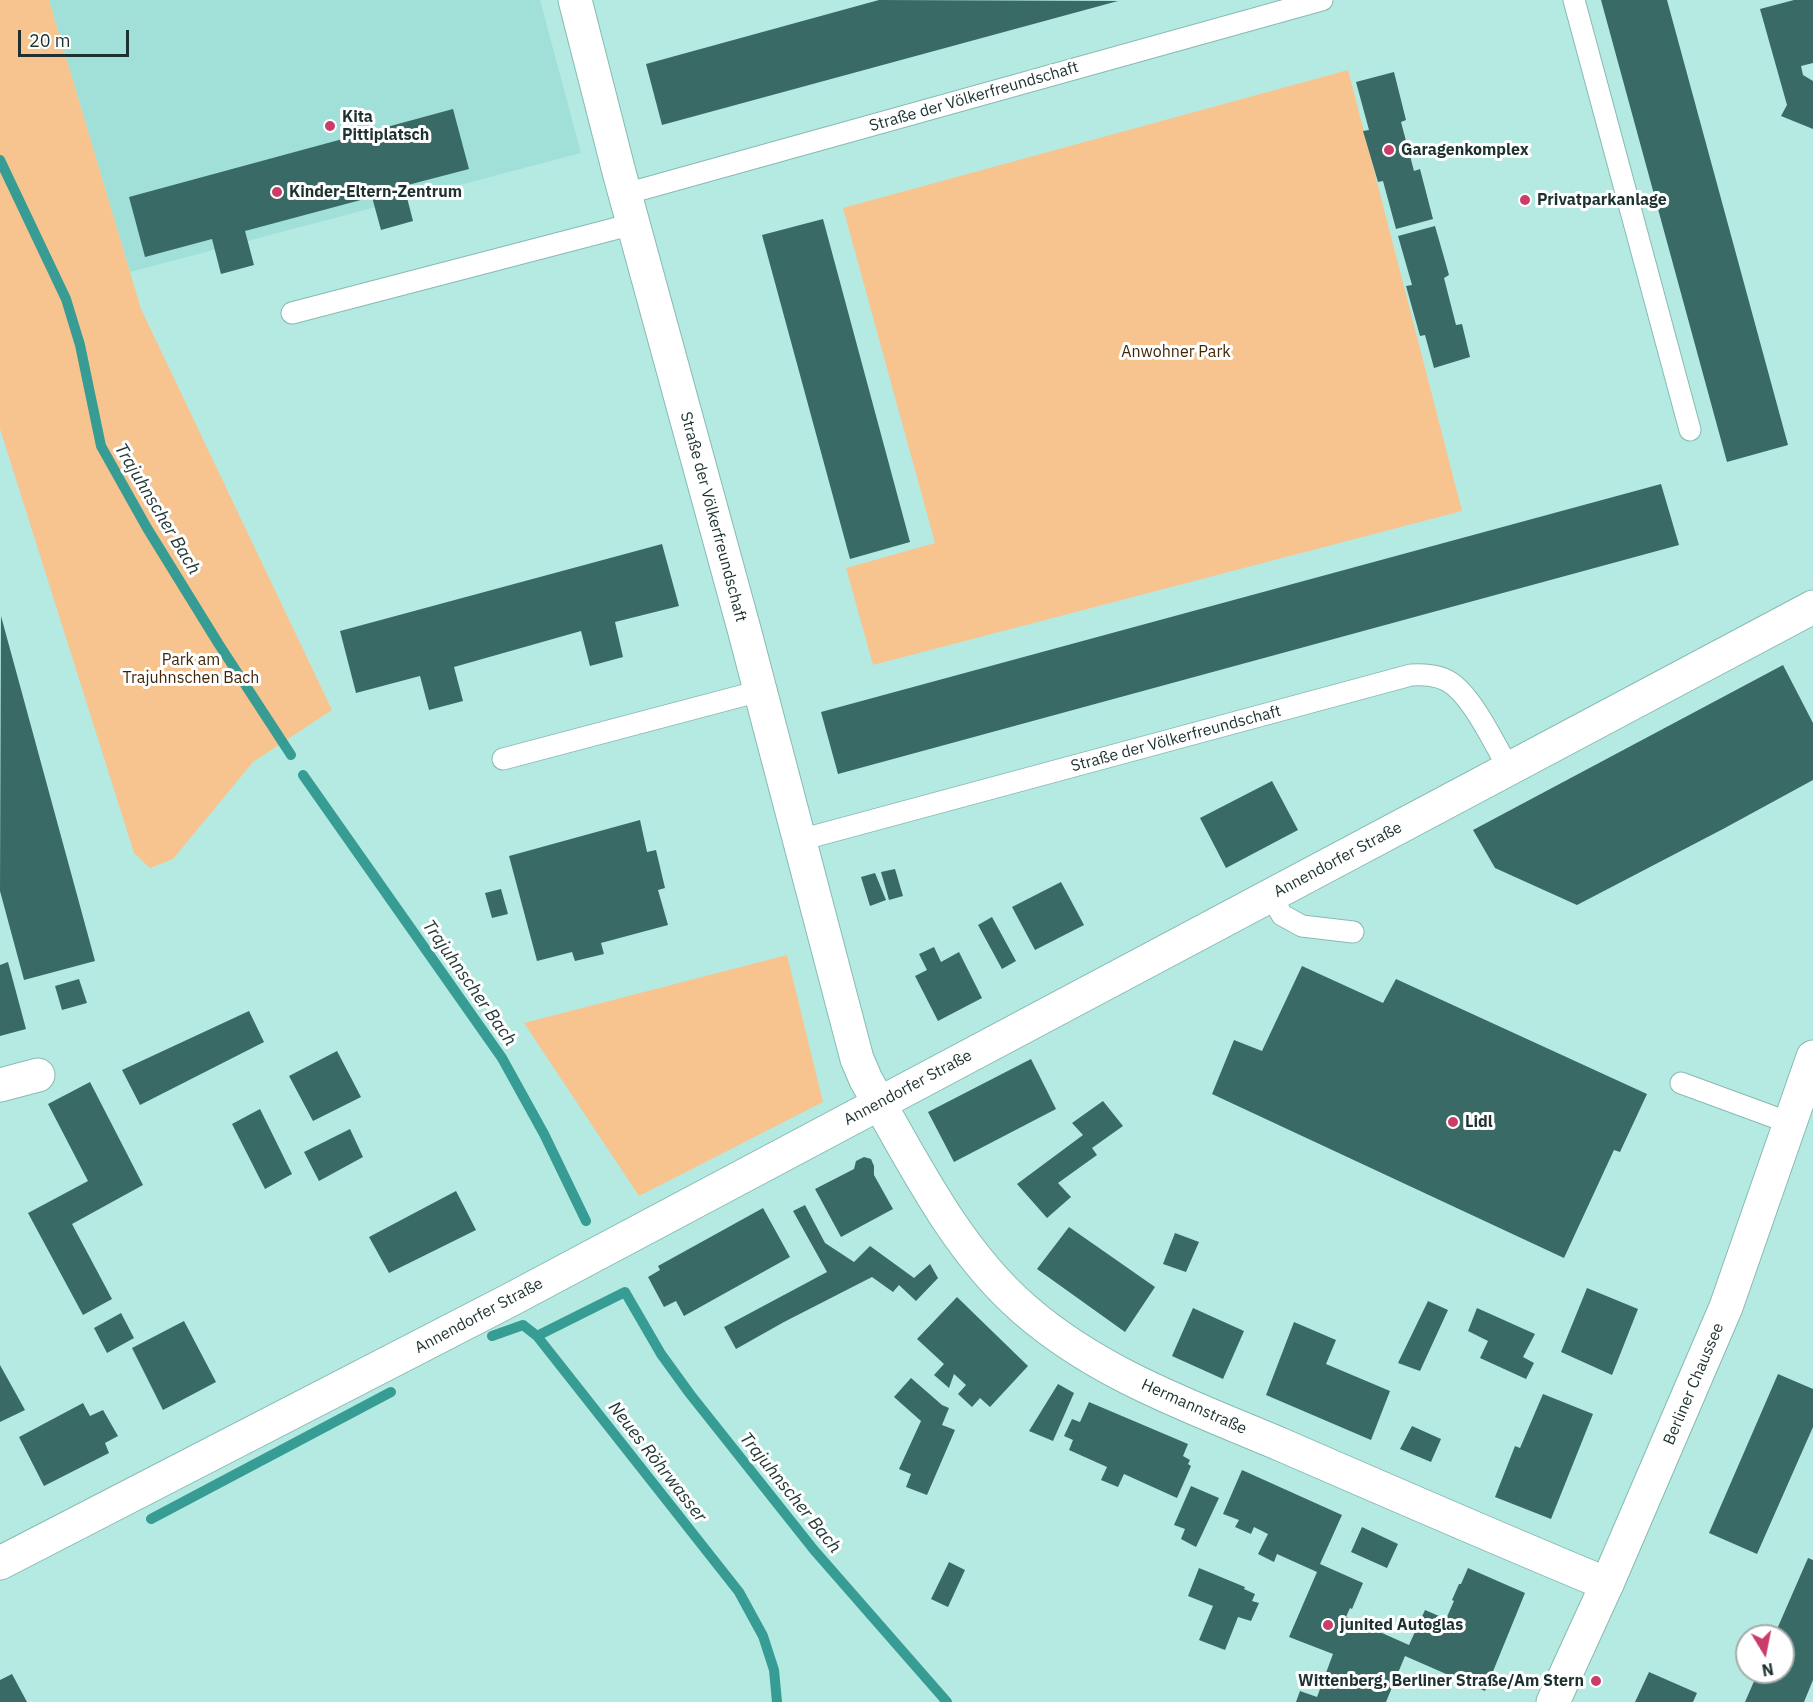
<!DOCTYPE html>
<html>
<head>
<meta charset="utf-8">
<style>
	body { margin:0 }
	#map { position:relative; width:1813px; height:1702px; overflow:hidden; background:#b5eae3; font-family:"IBM Plex Sans",sans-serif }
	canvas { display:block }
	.north { position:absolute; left:1735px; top:1624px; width:60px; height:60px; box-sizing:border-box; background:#fff; border:2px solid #a5adac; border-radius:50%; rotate:170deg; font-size:16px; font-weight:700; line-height:24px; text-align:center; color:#1d3230 }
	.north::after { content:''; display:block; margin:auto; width:21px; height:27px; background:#cb3d68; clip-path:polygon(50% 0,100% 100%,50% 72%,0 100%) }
	.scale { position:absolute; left:18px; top:30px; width:111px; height:27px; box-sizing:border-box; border:3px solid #1d3230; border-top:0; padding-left:8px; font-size:18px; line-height:21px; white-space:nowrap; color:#1d3230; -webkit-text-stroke:4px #fff; paint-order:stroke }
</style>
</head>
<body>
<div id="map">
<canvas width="1813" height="1702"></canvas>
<div class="north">N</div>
<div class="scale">20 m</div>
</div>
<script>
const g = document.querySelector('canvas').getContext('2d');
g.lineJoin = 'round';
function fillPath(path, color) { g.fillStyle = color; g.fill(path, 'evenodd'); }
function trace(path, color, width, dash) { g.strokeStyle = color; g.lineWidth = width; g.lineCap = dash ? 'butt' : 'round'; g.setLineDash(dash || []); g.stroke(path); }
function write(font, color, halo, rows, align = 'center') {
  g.font = font + ' "IBM Plex Sans",sans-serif'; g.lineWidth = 6; g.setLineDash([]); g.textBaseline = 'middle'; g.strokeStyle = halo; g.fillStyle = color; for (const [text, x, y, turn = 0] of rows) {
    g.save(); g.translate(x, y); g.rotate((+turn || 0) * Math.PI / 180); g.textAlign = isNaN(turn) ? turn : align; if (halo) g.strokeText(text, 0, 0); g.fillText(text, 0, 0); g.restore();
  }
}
fillPath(new Path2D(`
	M49,0H540L581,153L130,272Z`), '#a1e0d9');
fillPath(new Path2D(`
	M0,0H49L141,309L332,710L253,762L173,859L150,868L134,853L0,429Z
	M1348,70L1462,511L873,665L846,568L935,543L843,208Z
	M787,955L823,1102L639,1196L524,1023Z`), '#f7c490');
trace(new Path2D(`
	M0,160L66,299L80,345L101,446L147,528L218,643L291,755
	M303,775L502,1058L544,1134L586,1221
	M492,1336L523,1325L537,1336
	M151,1519L391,1392
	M777,1702L774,1670L763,1636L739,1592L537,1336L625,1292L661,1354L690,1394L814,1550L947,1702`), '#379c93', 10);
fillPath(new Path2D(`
	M879,0L1118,1L662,125L646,64Z
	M1601,0H1667L1788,445L1727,462Z
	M1794,0H1813V63L1801,66L1803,75L1813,81V129L1781,116L1787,105L1760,9Z
	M1394,72L1406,120L1401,122L1414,171L1420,169L1433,219L1396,229L1383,181L1378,182L1363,131L1369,130L1356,82Z
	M453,109L469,169L404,186L413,221L381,230L372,197L245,231L254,265L221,274L212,239L145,257L129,197Z
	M823,219L910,542L850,559L762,235Z
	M1435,226L1449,275L1444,278L1456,325L1462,324L1470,357L1434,368L1425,335L1420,336L1406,286L1412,285L1398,236Z
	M1661,484L1679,545L838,774L821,712Z
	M662,544L679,606L615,622L623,657L590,666L581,631L454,667L463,701L429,710L420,676L356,693L340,631Z
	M1,616L95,961L24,980L0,891Z
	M1783,665L1813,723V780L1723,829L1577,905L1495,868L1473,830Z
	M1272,781L1298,830L1226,868L1200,818Z
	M640,820L647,852L656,850L665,888L658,890L668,925L601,943L604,954L575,961L572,952L537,961L509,856Z
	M895,869L903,896L889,900L881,872Z
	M875,873L886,900L870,906L861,877Z
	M1061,882L1084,925L1035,950L1012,907Z
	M501,889L508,914L492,918L485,893Z
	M992,917L1016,961L1002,969L978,925Z
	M934,947L941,962L959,952L982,998L938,1021L915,976L927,970L919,954Z
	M8,962L26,1029L0,1036V965Z
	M1302,966L1383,1003L1396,979L1647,1094L1620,1152L1614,1150L1564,1258L1212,1094L1234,1040L1262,1051Z
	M79,979L87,1003L62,1010L55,986Z
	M249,1011L264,1042L140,1105L122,1070Z
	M337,1051L361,1097L313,1121L289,1076Z
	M1031,1059L1056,1109L954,1162L928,1112Z
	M90,1082L143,1185L72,1224L112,1299L83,1315L28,1213L88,1181L48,1104Z
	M1103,1101L1123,1126L1092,1148L1097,1155L1058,1183L1071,1197L1047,1218L1017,1184L1083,1135L1072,1123Z
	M260,1109L292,1174L265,1189L232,1124Z
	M350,1129L363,1157L319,1181L304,1152Z
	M864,1157L871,1159L874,1166V1175L893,1209L841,1237L815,1189L854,1169L856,1161Z
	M456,1191L476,1230L389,1273L369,1237Z
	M805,1205L825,1243L854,1262L870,1246L914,1278L930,1264L938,1278L916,1301L899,1285L893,1292L872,1277L784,1322L736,1349L724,1327L827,1272L793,1211Z
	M763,1208L790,1257L684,1316L676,1301L664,1307L648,1277L660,1270L658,1266Z
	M1069,1227L1155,1287L1125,1332L1037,1269Z
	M1175,1233L1199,1242L1186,1272L1163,1264Z
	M1587,1288L1638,1309L1612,1375L1561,1352Z
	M957,1297L1028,1366L990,1407L980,1398L972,1407L958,1394L966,1385L954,1374L949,1388L934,1375L944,1364L917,1339Z
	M1428,1301L1448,1310L1420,1371L1398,1363Z
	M1193,1308L1244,1331L1223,1379L1172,1356Z
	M1477,1308L1535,1334L1523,1357L1534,1363L1526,1379L1480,1358L1488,1341L1468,1331Z
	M121,1313L134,1338L107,1353L94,1328Z
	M184,1321L216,1382L163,1410L132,1348Z
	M1294,1322L1336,1340L1326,1364L1390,1391L1371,1440L1266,1395Z
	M0,1365L25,1410L0,1422Z
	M1778,1374L1813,1389V1427L1757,1554L1709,1533Z
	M911,1378L942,1405L949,1408L942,1425L955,1430L927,1495L906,1487L911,1474L899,1469L921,1421L894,1397Z
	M1058,1384L1074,1393L1053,1441L1029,1431Z
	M1543,1394L1593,1414L1551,1519L1495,1497L1515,1446L1520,1448Z
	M1089,1402L1188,1444L1183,1456L1190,1460L1188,1464L1191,1466L1177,1498L1124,1474L1118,1487L1101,1480L1107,1467L1069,1450L1073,1440L1064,1436L1072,1419L1080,1422Z
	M83,1403L90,1416L103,1410L118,1436L105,1443L109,1453L44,1486L19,1437Z
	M1412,1426L1441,1439L1431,1462L1400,1449Z
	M1242,1470L1342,1515L1320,1564L1363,1583L1352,1609L1350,1608L1346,1617L1409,1645L1425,1610L1446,1619L1454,1601L1452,1600L1459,1584H1461L1468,1568L1525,1593L1485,1691L1405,1656L1386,1702H1296L1300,1691L1317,1697L1333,1654L1289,1637L1317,1572L1277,1554L1274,1562L1258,1554L1268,1534L1254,1527L1251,1534L1235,1527L1239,1520L1223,1514Z
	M1191,1486L1219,1498L1196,1547L1181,1539L1185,1529L1174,1525Z
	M1362,1527L1398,1544L1387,1568L1351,1552Z
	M1808,1558L1813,1560V1680L1804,1702H1745L1758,1672H1783V1636H1774Z
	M949,1562L965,1570L948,1607L931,1599Z
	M1199,1568L1245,1587L1244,1589L1255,1594L1252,1601L1259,1603L1251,1621L1238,1617L1225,1650L1199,1640L1213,1606L1188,1596Z
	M1649,1672L1697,1693L1693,1702H1635Z
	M12,1674L27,1702H0V1680Z`), '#396a65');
const service = new Path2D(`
	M1574,0L1690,430
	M625,194L1322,0
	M292,313L633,224
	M503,759L760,691
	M800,840L1411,675C1426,674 1443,675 1455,686C1476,704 1495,745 1509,769
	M1271,896L1282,915L1302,926L1353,932
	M1681,1083L1790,1123`);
const minor = new Path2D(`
	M575,0L619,172L744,629L857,1059L866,1080C912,1159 954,1248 1024,1309C1098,1374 1192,1407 1282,1445C1390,1492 1498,1539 1607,1584
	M0,1085L38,1075
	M0,1563L510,1300L1813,607`);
const primary = new Path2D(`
	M1553,1702L1607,1584L1726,1307L1813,1057`);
trace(service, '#87bab4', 23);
trace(minor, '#87bab4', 35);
trace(primary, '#87bab4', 35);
trace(service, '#fff', 21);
trace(minor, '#fff', 33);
trace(primary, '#fff', 33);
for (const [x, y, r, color] of [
	[330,126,6,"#cb3d68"],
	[1389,150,6,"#cb3d68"],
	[277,192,6,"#cb3d68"],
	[1525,200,6,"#cb3d68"],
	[1453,1122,6,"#cb3d68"],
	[1328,1625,6,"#cb3d68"],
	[1596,1681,6,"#cb3d68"]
]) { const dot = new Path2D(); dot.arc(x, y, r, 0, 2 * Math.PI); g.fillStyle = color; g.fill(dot); trace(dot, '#fff', 2); }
write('16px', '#1d3230', '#fff', [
	["Straße der Völkerfreundschaft",974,97,-16],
	["Straße der Völkerfreundschaft",713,517,75],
	["Straße der Völkerfreundschaft",1176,739,-15],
	["Annendorfer Straße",1338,860,-28],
	["Annendorfer Straße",908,1088,-28],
	["Annendorfer Straße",479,1316,-28],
	["Berliner Chaussee",1694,1384,-67],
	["Hermannstraße",1194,1407,24]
]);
write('bold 16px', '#1d3230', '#fff', [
	["Kita",342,117],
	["Pittiplatsch",342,135],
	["Garagenkomplex",1401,150],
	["Kinder-Eltern-Zentrum",289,192],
	["Privatparkanlage",1537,200],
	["Lidl",1465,1122],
	["junited Autoglas",1340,1625],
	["Wittenberg, Berliner Straße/Am Stern",1584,1681,"right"]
], 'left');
write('16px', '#412708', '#fff', [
	["Anwohner Park",1176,352],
	["Park am",191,660],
	["Trajuhnschen Bach",191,678]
]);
write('italic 18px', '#223936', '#fff', [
	["Trajuhnscher Bach",157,509,59],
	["Trajuhnscher Bach",469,983,55],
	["Neues Röhrwasser",657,1462,52],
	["Trajuhnscher Bach",790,1493,51]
]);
</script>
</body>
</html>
